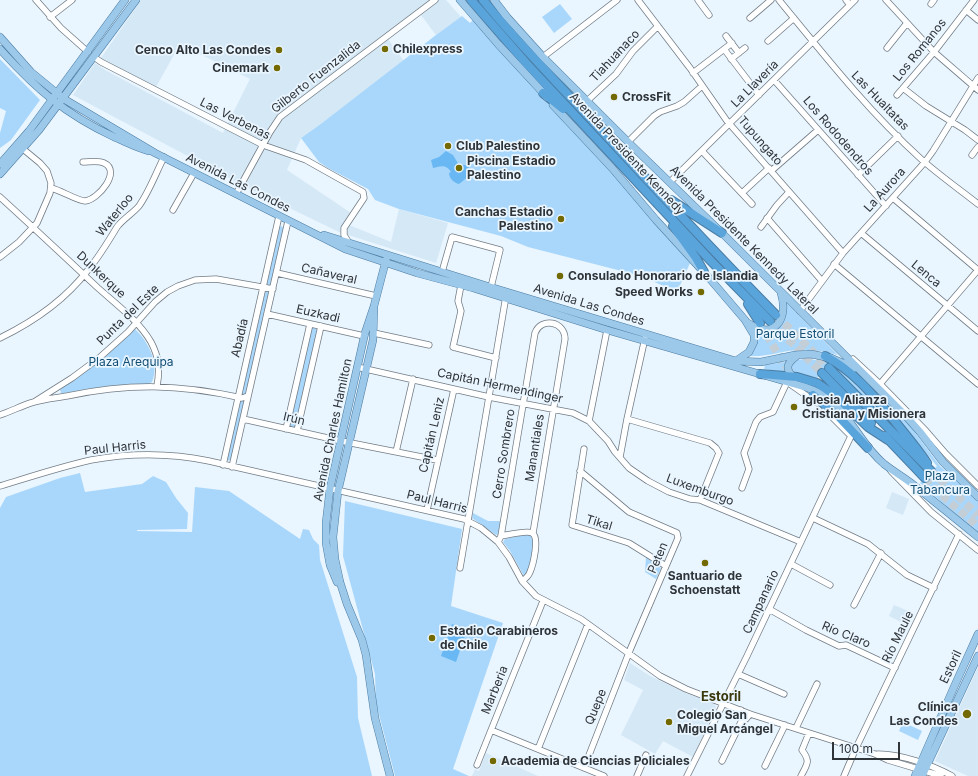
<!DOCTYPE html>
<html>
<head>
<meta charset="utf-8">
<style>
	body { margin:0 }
	#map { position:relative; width:978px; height:776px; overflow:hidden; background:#e9f5ff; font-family:Inter,sans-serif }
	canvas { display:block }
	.scale { position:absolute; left:832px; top:742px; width:68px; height:18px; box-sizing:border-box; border:2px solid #2f3438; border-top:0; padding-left:5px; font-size:12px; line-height:14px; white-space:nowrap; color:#2f3438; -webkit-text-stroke:3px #e9f5ff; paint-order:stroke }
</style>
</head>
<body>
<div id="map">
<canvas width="978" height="776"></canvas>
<div class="scale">100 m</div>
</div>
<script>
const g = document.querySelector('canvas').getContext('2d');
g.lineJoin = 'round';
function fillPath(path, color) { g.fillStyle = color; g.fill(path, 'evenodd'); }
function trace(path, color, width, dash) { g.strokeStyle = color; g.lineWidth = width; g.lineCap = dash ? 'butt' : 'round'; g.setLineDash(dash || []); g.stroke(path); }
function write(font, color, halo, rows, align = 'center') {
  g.font = font + ' Inter,sans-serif'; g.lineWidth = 3.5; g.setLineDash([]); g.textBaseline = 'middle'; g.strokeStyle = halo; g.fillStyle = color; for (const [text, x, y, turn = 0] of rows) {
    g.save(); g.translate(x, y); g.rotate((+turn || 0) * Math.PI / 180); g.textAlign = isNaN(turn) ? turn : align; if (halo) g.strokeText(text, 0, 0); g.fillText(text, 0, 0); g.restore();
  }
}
fillPath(new Path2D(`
	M141,0H446L461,17L436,35L421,15L388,39L404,61L322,123L301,138L287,170L354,215L349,225L391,242L399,209L448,223L436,263L339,232L244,186L73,95L95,63L105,70L223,133L250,79L180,44L156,87L109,64L101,58Z
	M892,492L909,499L903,515L886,508Z
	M894,605L913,613L907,625L889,616Z
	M630,663L650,676L688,694L714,703L716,708L693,757L663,741L655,754L621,735L643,690L624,680Z
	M978,667V776H968L935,761Z
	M486,753L538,776H472L475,769L479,771Z`), '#d5e8f6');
fillPath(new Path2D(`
	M560,4L572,19L554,33L542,17Z
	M462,16L470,23L475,18L551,105L597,155L690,263L677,292L641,276L528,247L501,236L399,209L375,200L368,189L328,168L319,162L301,138L322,123L436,35Z
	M0,59L40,100L11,140L0,148V133L6,111L0,108Z
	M280,226L285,228L232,461L227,460Z
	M787,303L838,355C825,352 812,349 798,350C781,351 768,357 749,356C756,348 758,343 758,332C778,337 786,320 787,303Z
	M311,327L319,330L297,430L288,427Z
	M132,329H135C148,341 160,364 152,382L148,384L107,386L64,393H61L60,389Z
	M804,359L828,361L856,380L897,430L830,366L817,378L764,369L765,365Z
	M860,375L910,426L940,466L978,501V534L920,483L937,466Z
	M80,473L85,492L142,484L153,476L166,482L176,498L188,513L187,529L137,530V531L192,532L195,487L229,491L300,539L303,529L309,530L313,539L319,545L320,560L357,677L358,718L372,776H0V508L6,497L60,478Z
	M345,501L462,529L451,606L503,623L453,769L469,776H395L376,703L375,674L343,556Z
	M473,513L488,521H502L500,534L496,535L472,518Z
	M528,534L533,536L536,541L527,575L524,576L510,551L503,542L505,539Z
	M646,557L661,568L656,579L645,572Z
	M903,722L922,731L918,740L899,731Z`), '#a9d7fb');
fillPath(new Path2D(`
	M446,151L453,155L459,165H465L471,169L469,176L459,184C454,183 449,178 449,173L451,172C446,164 441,166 433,168L431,160L439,157Z
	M452,624L467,630L456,662L441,656Z`), '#6ab8f3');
trace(new Path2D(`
	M776,315L829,368
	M771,322L822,373
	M760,324L778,354L791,373
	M931,471L978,515
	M925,478L947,500L978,526`), '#c4ced7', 8, [8, 4]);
const minor = new Path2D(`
	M36,0L61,28L88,52
	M638,0L690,68L727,121L843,253
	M698,0L709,15
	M779,0C824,55 868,111 921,159C939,175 959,189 978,204
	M846,0L850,5
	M886,0L934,52L978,90
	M931,4L934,0
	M966,10L978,20
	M50,17L72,0
	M750,18L771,0
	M726,36L739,53
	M768,41L794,18
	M887,48L907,23
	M724,49L759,95
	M94,57L101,62L263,145L306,160L363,192L364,198L344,228V235L349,243
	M543,57L617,0
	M731,59L745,48
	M693,73L732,43
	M774,80L886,206
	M903,88L926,106L965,130L978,140
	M897,95L934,52L974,0
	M587,101L616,74L633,51L658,26
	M628,142L654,116L660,112L677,106L684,102L702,86
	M702,151L752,204
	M972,155L978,147
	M771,171L818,130
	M858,175L898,136
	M670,182L855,0
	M51,188C60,190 78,201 85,201C98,200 122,171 104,163C98,160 89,162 83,162
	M742,193L769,168
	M236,194L270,132L280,117L435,0
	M0,197C33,227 65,257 98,288C116,304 139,321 151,342C159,357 160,370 157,386
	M893,198L978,270
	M173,210L194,173
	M767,218L822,281
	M761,227L777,205L789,192
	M861,233L978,331
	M0,257L19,242L37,223L50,193L51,183L47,171L40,163L23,149
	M834,264L978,384
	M442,272L452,237L500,250L491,287
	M277,273L376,296
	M461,285L458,301L461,311L453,347L496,358
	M800,311L843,253L925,162L933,151L978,78
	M267,314L364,336
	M374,333L429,345
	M0,338C33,322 65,300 88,270C99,257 108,242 117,227C123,219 132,214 139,206C149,192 156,173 164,157
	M853,359L880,384L926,431L946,454L978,486
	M357,367L489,397L573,413L589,421L608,441L615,452L629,468L648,481L669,492L690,499L700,500L801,542
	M880,384L978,270
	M34,402L72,378L99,358L128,332L155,302L167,292L178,286L195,280L216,279L273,289
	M825,410L851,436
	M0,415C12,411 23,405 34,402C45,399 56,398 67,396C130,383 179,384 242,398L248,396
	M243,419L341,441L437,460
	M627,419L710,443L716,448L719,453L700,500
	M589,421L607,330
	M286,429L310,324
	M297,431L321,326
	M584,449L572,525L629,543L666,566
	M396,452L413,379
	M620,457L627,419L645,338
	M223,465L279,216
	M232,467L288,221
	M580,471L629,512L675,532L677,533L678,538L630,650L584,768
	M891,471L931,512L978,550
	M0,486C30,477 60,467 91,460C130,453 170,453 209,461L464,519L481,528L498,542L509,557L522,581L536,596L581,619L660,676L686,689L750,714L875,754L888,760L941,776
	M742,488L749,469L744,453L756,422L760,417L773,412L787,382L817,403
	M427,510L454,389
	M813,518L868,544L907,575L934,588
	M501,536C508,535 527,530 532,533C540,537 533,565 530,572C529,575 525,579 522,581
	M498,542L501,536L535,333C541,317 565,321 565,339L533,533
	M791,564L830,585
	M460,568L506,296
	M854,605L881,553
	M769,609L806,630L839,646L846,645L895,668
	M738,674L784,694
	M741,710L740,716L742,720L746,719L750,714
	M796,728L817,684
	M491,730L604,776
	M538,749L588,624
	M878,754C901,754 932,765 952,776
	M722,761L742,720
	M477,765L543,601
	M765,766L785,725
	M637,776L646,755
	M687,776L747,656L851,436
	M801,776C807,764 811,762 802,750L809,733
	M844,776L856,748L959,534`);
const major = new Path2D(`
	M460,0L498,44L547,97
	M494,0L507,17L543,57L628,142L722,233L905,415L920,432L943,462L978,497
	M0,37L31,72L64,99L155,153L345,249L417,273L473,288L607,330L805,387C848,400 854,439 884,464C893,471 903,477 911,483C934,501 956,519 978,537
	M0,49C36,89 65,114 114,137C126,142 137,148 149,151
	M553,105L612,168L656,220L710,279L745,320L754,335V342L749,352L736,361
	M0,164L29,131L125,0
	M0,174L39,130L136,0
	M324,235L487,286L736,361L761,362L795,355L811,354L831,358L854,368
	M374,306L373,340L338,491L333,537L335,559L340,582L347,604L362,640L366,655L375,718L390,776
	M748,323C774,341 789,319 781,293
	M794,378C784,368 787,363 798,355
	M337,582L330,565L326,543V523L330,488L365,333L374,306L386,260
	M915,776L954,687L978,634
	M922,776L978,656`);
const highway = new Path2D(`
	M471,0L526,63L711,261L770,321
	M483,0C516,41 553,78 589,117C650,183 712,250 776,315
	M543,93L563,109
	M671,200L722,233
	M673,226L696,258L704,272
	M748,304L760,323
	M825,356C854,371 873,395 893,419C905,434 917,448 927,463
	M829,368L931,471
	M822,373L871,423
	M760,374L797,377L817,383L836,396L868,427L888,440
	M813,395L837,415L868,448
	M885,436L925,478`);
trace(minor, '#727c85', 7);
trace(major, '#4b7da3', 8);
trace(highway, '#4b7da3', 10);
trace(minor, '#fff', 5.5);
trace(major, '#9cc8ea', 7);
trace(highway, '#5aa4dc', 8);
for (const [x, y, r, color] of [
	[385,49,4,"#736901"],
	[279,50,4,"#736901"],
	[277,68,4,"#736901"],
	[614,97,4,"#736901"],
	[448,146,4,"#736901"],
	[459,168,4,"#736901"],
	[561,219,4,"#736901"],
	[560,276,4,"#736901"],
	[701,292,4,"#736901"],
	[794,407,4,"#736901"],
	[705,563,4,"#736901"],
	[432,638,4,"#736901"],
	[967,714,5,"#736901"],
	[669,722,4,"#736901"],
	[493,761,4,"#736901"]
]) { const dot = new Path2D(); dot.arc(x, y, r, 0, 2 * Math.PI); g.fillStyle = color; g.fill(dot); trace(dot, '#e9f5ff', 1.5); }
write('bold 12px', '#2f3438', '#e9f5ff', [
	["Chilexpress",393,49],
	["Cenco Alto Las Condes",271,50,"right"],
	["Cinemark",269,68,"right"],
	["CrossFit",622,97],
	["Club Palestino",456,146],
	["Piscina Estadio",467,161],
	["Palestino",467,175],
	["Canchas Estadio",553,212,"right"],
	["Palestino",553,226,"right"],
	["Consulado Honorario de Islandia",568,276],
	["Speed Works",693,292,"right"],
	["Iglesia Alianza",802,400],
	["Cristiana y Misionera",802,414],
	["Santuario de",705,576,"center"],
	["Schoenstatt",705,590,"center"],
	["Estadio Carabineros",440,631],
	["de Chile",440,645],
	["Clínica",958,707,"right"],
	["Las Condes",958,721,"right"],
	["Colegio San",677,715],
	["Miguel Arcángel",677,729],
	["Academia de Ciencias Policiales",501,761]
], 'left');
write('12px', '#2f3438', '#e9f5ff', [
	["Los Romanos",920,50,-51],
	["Tiahuanaco",615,56,-47],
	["Gilberto Fuenzalida",316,77,-38],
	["La Llavería",755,84,-45],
	["Las Hualtatas",880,101,46],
	["Las Verbenas",235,119,27],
	["Los Rododendros",838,136,49],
	["Tupungato",760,141,49],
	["Avenida Presidente Kennedy",627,154,47],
	["Avenida Las Condes",238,183,27],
	["La Aurora",885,190,-48],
	["Waterloo",115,215,-51],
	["Avenida Presidente Kennedy Lateral",744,240,45],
	["Cañaveral",329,274,13],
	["Lenca",926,274,40],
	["Dunkerque",101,275,43],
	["Avenida Las Condes",589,305,17],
	["Euzkadi",318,314,13],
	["Punta del Este",128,315,-44],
	["Abadía",240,338,-77],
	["Capitán Hermendinger",500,386,12],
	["Irún",294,419,13],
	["Avenida Charles Hamilton",333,430,-78],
	["Capitán Leniz",432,435,-77],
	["Paul Harris",115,448,-6],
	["Manantiales",535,448,-81],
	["Cerro Sombrero",504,454,-81],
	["Luxemburgo",700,490,20],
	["Paul Harris",437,502,14],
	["Tikal",599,523,17],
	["Peten",658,558,-67],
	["Campanario",761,602,-65],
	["Río Claro",846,635,22],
	["Río Maule",898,637,-64],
	["Estoril",951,667,-65],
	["Marberia",495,690,-68],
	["Quepe",596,707,-68]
]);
write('12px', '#124d73', '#e9f5ff', [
	["Parque Estoril",795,334],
	["Plaza Arequipa",131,362],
	["Plaza",940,476],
	["Tabancura",940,490]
]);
write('bold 13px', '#3c380d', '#e9f5ff', [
	["Estoril",721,697]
]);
</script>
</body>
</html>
